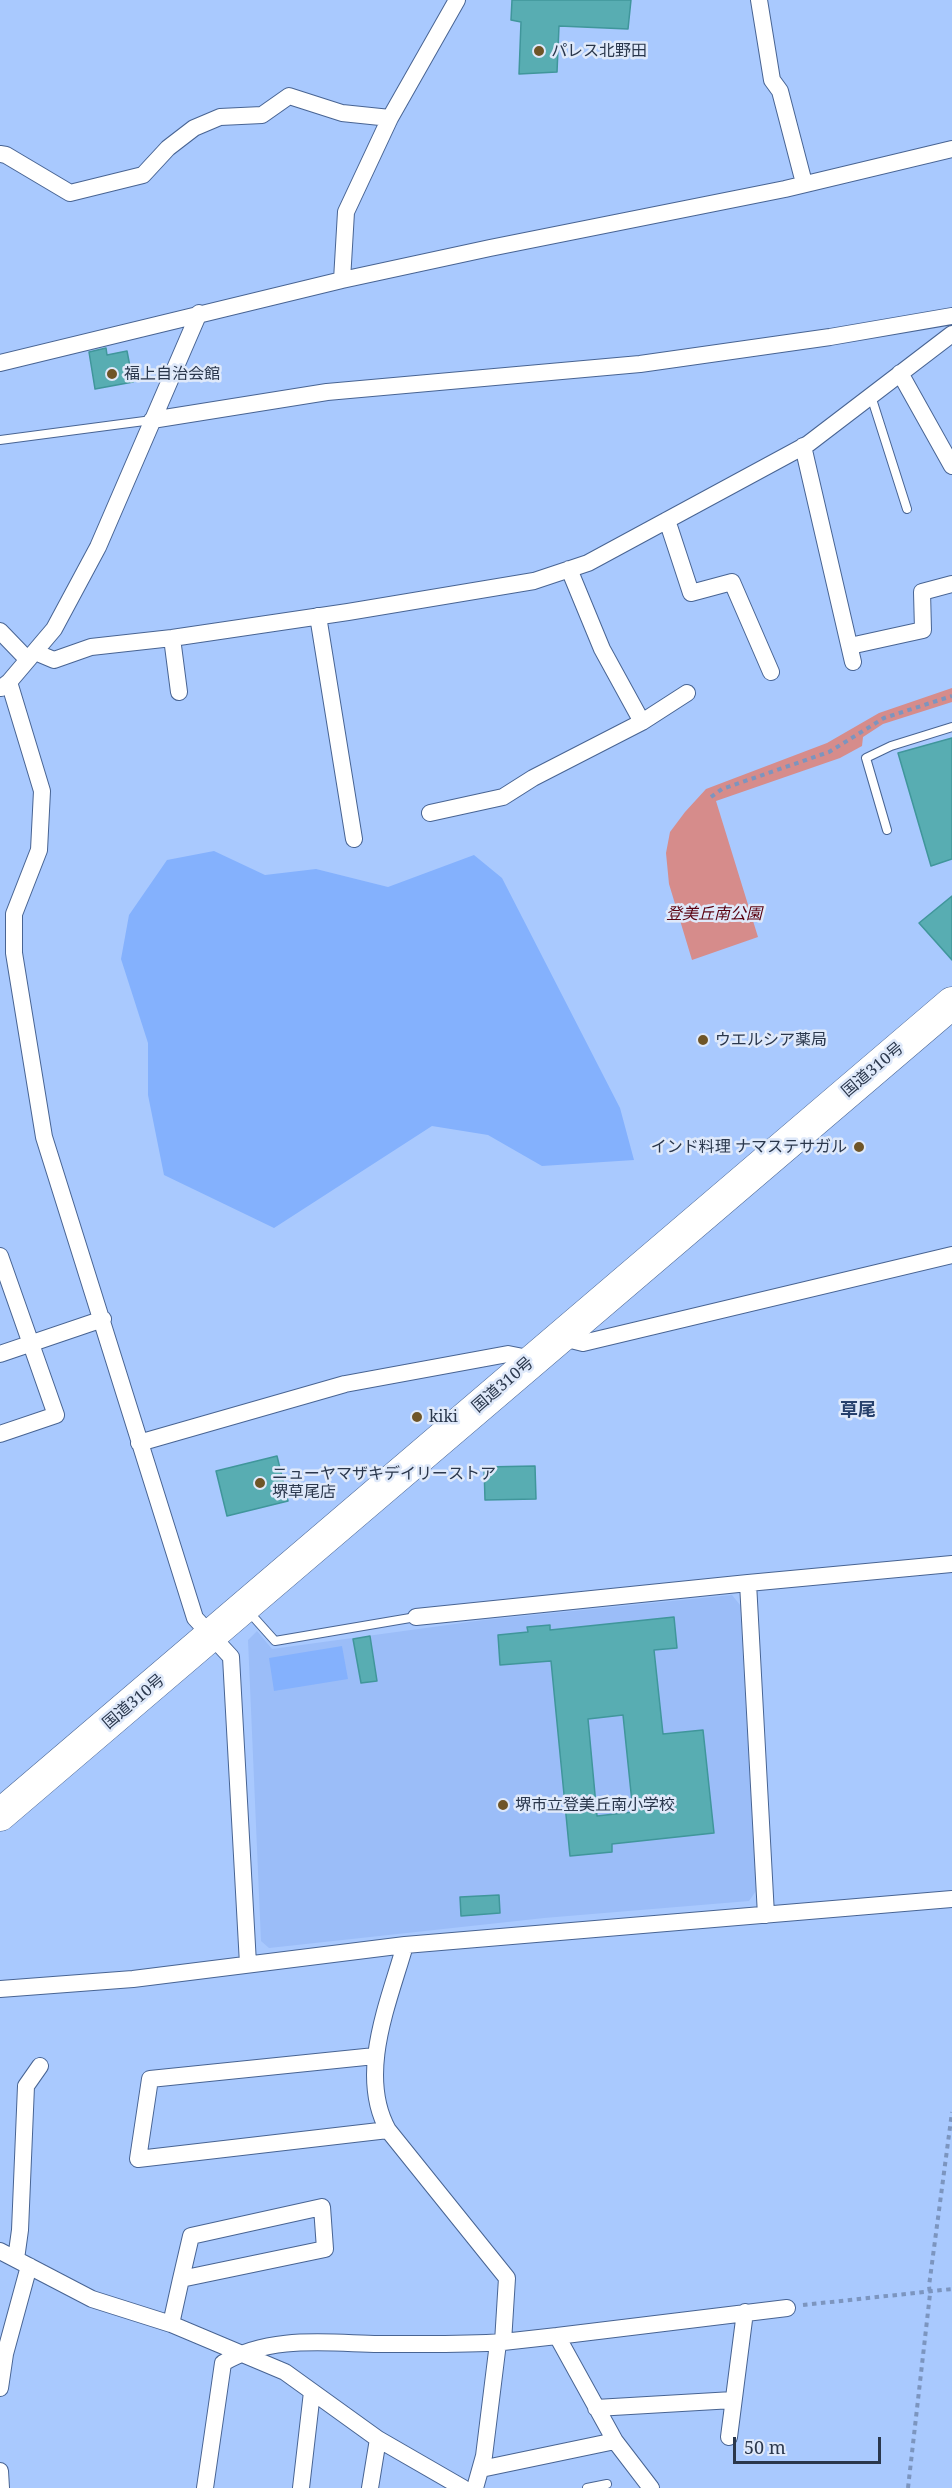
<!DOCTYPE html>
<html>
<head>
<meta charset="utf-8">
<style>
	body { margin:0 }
	#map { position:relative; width:952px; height:2488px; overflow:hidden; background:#a9c9fe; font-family:"Noto Serif",serif }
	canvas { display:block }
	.scale { position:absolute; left:733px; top:2437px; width:148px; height:27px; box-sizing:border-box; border:3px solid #2a374c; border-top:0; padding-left:8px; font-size:18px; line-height:21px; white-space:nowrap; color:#2a374c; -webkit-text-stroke:4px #dfe9fa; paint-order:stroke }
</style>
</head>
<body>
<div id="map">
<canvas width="952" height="2488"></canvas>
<div class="scale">50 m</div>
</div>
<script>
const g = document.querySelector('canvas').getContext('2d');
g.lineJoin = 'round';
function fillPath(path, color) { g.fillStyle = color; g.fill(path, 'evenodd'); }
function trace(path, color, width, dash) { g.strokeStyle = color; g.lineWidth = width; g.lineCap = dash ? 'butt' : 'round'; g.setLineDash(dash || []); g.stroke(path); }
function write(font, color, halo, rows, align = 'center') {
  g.font = font + ' "Noto Serif","Noto Sans JP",serif'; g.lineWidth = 5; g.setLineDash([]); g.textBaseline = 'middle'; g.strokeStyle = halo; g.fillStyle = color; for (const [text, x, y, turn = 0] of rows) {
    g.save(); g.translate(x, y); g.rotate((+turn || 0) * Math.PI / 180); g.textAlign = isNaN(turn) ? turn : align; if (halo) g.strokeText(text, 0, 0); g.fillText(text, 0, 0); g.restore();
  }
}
fillPath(new Path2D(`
	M732,1595L740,1605L756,1891L749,1901L544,1918L269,1948L261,1941L248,1640L257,1631L272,1649L484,1620Z`), '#9bbdf8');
fillPath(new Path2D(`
	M952,688V702L883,724L863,737L862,746L840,758L716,801L758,937L692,960L669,884L666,853L670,832L685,812L706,789L827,743L879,713Z`), '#d68c8b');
fillPath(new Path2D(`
	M214,851L265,875L316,869L388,887L474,855L502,878L620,1108L634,1160L542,1166L488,1135L432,1126L274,1228L164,1175L148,1095V1043L121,959L129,915L167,860Z
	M342,1646L348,1679L274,1691L269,1658Z`), '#84b1fd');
const building = new Path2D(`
	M512,0H631L628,29L559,26L557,72L519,74L521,22L511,20Z
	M106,348L107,355L127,351L133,382L95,389L89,352Z
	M952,738V859L931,866L898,753Z
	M952,896V960L919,923Z
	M277,1456L288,1501L227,1516L216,1471Z
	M535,1466L536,1499L485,1500L484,1467Z
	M674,1617L677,1648L654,1650L663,1734L703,1730L714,1833L612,1844V1852L570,1856L551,1661L500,1665L498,1635L528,1632L527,1627L550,1625V1630ZM623,1715L633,1812L597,1816L588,1719Z
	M370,1636L377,1681L361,1683L353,1639Z
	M499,1895L500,1913L461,1916L460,1897Z`);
fillPath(building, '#58adb2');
trace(building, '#40969b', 1.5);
const lane = new Path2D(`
	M871,396L907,509
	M0,440L152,420
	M887,830L866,758L891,746L952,727
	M249,1612L275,1641L416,1617
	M587,2488L607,2484`);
const street = new Path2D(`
	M759,0L772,80L780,91L804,183
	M0,154L6,155L70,193L143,175L168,148L194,128L220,117L262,115L289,96L342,113L390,118
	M342,280L346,212L390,118L457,0
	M0,363L342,280L490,248L785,189L952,149
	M900,373L952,466
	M152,420L327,392L640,364L830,337L952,316
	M803,446L853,662
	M667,520L691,593L732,582L771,672
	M569,569L602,649L642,722
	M318,616L354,839
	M0,631L27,659
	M172,638L179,692
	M850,646L923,630L922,592L952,584
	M35,652L54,660L91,647L172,638L348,612L534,581L588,563L808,444L952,334
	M9,682L42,791L39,850L14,914V953L44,1137L195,1618L231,1657L248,1964
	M1,688L9,682L54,629L98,547L199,313
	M430,813L503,797L533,778L642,722L687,693
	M0,1256L56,1415L0,1434
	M559,1337L583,1343L952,1255
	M0,1354L103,1319
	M139,1443L345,1384L508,1354L533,1359
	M748,1583L952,1564
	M416,1617L748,1583L766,1915
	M405,1945C389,2002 357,2074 388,2130L507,2278L503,2342L557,2336L615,2441L651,2488
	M0,1989L133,1979L405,1945L952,1899
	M375,2056L150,2079L138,2159L388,2130
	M0,2251L92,2299L171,2324L285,2372L378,2439L463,2488
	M16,2259L20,2230L26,2086L40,2066
	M171,2324L181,2279L325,2249L322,2207L191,2236L181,2279
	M557,2336L787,2308
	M0,2388L5,2354L29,2266
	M596,2408L733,2400
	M729,2437L745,2312
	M481,2469L615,2441
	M0,2471L1,2488
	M205,2488L223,2363C270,2335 326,2343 379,2344C420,2344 462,2345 503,2342
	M301,2488L312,2392
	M370,2488L378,2439
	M475,2488L484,2456L498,2343`);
const highway = new Path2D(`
	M0,1815L952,1003`);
trace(lane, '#486493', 10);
trace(street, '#486493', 18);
trace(highway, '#486493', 33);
trace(new Path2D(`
	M711,797L722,789L829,752L884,718L952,696
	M803,2305L952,2289
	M908,2488L930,2294L929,2286L952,2112`), '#7c95bf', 4, [4.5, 4.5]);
trace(lane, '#fff', 8);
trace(street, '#fff', 16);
trace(highway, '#fff', 32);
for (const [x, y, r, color] of [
	[539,51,6,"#6f5527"],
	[112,374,6,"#6f5527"],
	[703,1040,6,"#6f5527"],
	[859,1147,6,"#6f5527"],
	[417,1417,6,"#6f5527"],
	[260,1483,6,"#6f5527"],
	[503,1805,6,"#6f5527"]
]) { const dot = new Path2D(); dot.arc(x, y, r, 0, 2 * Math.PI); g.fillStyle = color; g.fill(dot); trace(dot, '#dfe9fa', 2); }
write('16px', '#2a374c', '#dfe9fa', [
	["パレス北野田",551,51],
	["福上自治会館",124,374],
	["ウエルシア薬局",715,1040],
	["インド料理 ナマステサガル",847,1147,"right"],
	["kiki",429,1417],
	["ニューヤマザキデイリーストア",272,1474],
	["堺草尾店",272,1492],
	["堺市立登美丘南小学校",515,1805]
], 'left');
write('italic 16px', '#59000f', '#dfe9fa', [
	["登美丘南公園",714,914]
]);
write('16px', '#2a374c', '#dfe9fa', [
	["国道310号",873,1070,-40],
	["国道310号",503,1385,-41],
	["国道310号",134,1702,-40]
]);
write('bold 18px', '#26406c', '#dfe9fa', [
	["草尾",858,1411]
]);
</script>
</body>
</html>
